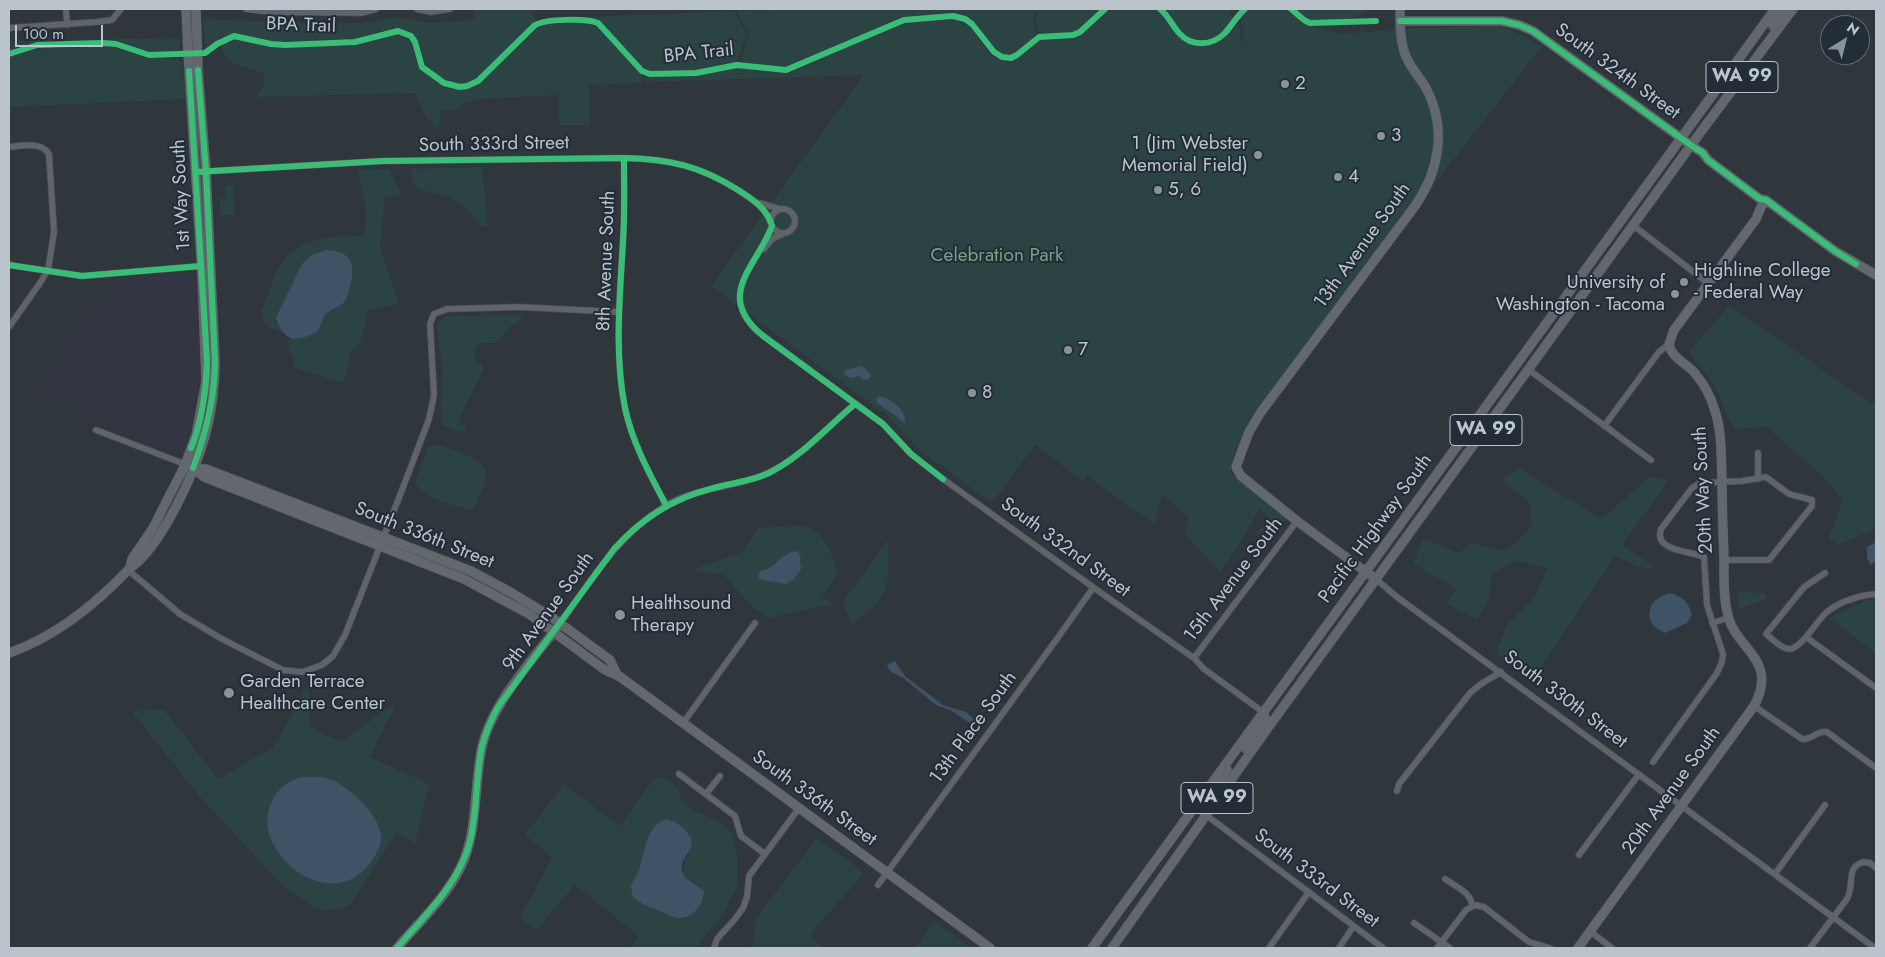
<!DOCTYPE html>
<html>
<head>
<meta charset="utf-8">
<style>
	body { margin:0 }
	#map { position:relative; width:1885px; height:957px; overflow:hidden; background:#2f363c; font-family:Jost,sans-serif }
	canvas { display:block }
	.frame { position:absolute; inset:0; border:10px solid #bbc3cc; pointer-events:none }
	.north { position:absolute; left:1820px; top:15px; width:50px; height:50px; box-sizing:border-box; background:#222d38; border:1px solid #5f6973; border-radius:50%; rotate:36deg; font-size:14px; font-weight:700; line-height:20px; text-align:center; color:#bbc3cc }
	.north::after { content:''; display:block; margin:auto; width:18px; height:22px; background:#8a929a; clip-path:polygon(50% 0,100% 100%,50% 72%,0 100%) }
	.scale { position:absolute; left:15px; top:25px; width:88px; height:22px; box-sizing:border-box; border:2px solid #bbc3cc; border-top:0; padding-left:6px; font-size:15px; line-height:18px; white-space:nowrap; color:#bbc3cc; -webkit-text-stroke:4px #222d38; paint-order:stroke }
</style>
</head>
<body>
<div id="map">
<canvas width="1885" height="957"></canvas>
<div class="frame"></div>
<div class="north">N</div>
<div class="scale">100 m</div>
</div>
<script>
const g = document.querySelector('canvas').getContext('2d');
g.lineJoin = 'round';
function fillPath(path, color) { g.fillStyle = color; g.fill(path, 'evenodd'); }
function trace(path, color, width, dash) { g.strokeStyle = color; g.lineWidth = width; g.lineCap = dash ? 'butt' : 'round'; g.setLineDash(dash || []); g.stroke(path); }
function write(font, color, halo, rows, align = 'center') {
  g.font = font + ' Jost,sans-serif'; g.lineWidth = 4; g.setLineDash([]); g.textBaseline = 'middle'; g.strokeStyle = halo; g.fillStyle = color; for (const [text, x, y, turn = 0] of rows) {
    g.save(); g.translate(x, y); g.rotate((+turn || 0) * Math.PI / 180); g.textAlign = isNaN(turn) ? turn : align; if (halo) g.strokeText(text, 0, 0); g.fillText(text, 0, 0); g.restore();
  }
}
fillPath(new Path2D(`
	M194,276L196,280L200,363L194,414L186,445L182,453H178L107,426L99,418L88,419L40,385L117,278Z`), '#343542');
fillPath(new Path2D(`
	M474,9H532L535,21L475,80L458,85L445,81L443,86L462,90L478,83L528,33L540,24L590,22L602,29L641,72V83L589,85L590,125H559L558,95L479,99L463,104L457,110L441,111L439,126L436,127L425,116L415,93L256,97L264,85V74C247,65 224,68 221,44L234,38L271,46L294,47L354,45L401,33C420,43 411,61 425,73L428,69L423,63L417,42L412,35L401,29L382,31L355,39L276,42L233,33C221,37 218,43 205,44L203,19L330,24L373,22L395,17L430,23L474,20Z
	M817,9H1036L1033,18L1036,34C988,91 993,20 956,15L909,17L790,67L774,68L741,62L749,33L736,11Z
	M1040,9H1100L1083,27L1076,32L1040,35L1038,34L1036,19Z
	M1117,9H1156L1163,15L1181,39L1195,45L1209,44L1219,41L1237,23L1241,30L1240,41H1244V28L1239,18L1249,9H1287L1302,22L1308,25L1340,34L1418,28L1497,26L1512,30L1542,46L1251,420L1231,462V471L1230,470L1231,474L1286,517L1273,539L1257,533L1269,518L1260,509L1221,573L1185,535L1189,517L1162,495L1154,524L1087,476L1083,481L1035,445L992,503L923,453L889,417L711,286L864,75L644,82L647,76L695,75L738,67L777,72L793,71L904,23L915,21L956,20C980,25 982,58 1004,61C1020,63 1026,44 1039,39C1052,34 1068,41 1081,34C1095,26 1098,10 1117,9Z
	M1164,9H1228L1233,19C1220,37 1200,54 1181,31C1174,24 1170,16 1164,9Z
	M1294,9H1370L1349,20L1311,21L1306,20Z
	M734,11L747,34L737,62C718,70 665,77 646,71L603,25L588,17Z
	M180,38L179,49L176,51L151,52L117,41L38,43L29,44L9,51V41Z
	M90,45L119,48L145,57L179,59L182,63L186,99L9,107V57L37,49Z
	M482,167L488,227H483L463,205L446,196L419,189L415,186L412,181L411,169Z
	M385,169L390,170L401,194L385,198L380,247L398,301L395,305L369,310L360,344L351,351L346,377L342,383L293,367L294,357L288,348L289,338L298,339L318,330L326,314L339,307L345,300L353,273V268L349,259L338,251L327,250L302,264L278,312L276,322L284,333C271,329 263,326 261,312C279,268 280,243 335,237C344,236 353,237 362,235C372,219 361,188 357,170Z
	M225,185H233L235,215H220L219,199L226,198Z
	M1729,306L1876,406V527L1871,531L1839,544L1829,538L1843,500L1822,476L1767,427L1734,429L1713,383L1689,352Z
	M521,315L522,319L511,326L498,341L494,343H481L476,346L474,356L484,369L459,419V422L467,428L466,431L459,432L442,425L441,422L442,365L437,329C439,320 443,317 452,316Z
	M435,444C449,449 491,458 486,478C483,489 477,501 473,511C457,506 421,498 415,482L428,447Z
	M1519,468L1601,519L1651,476L1669,480L1622,545L1656,568L1644,569L1615,556L1532,681L1496,653L1507,625L1535,597L1547,568L1517,561L1492,573L1489,601L1476,619L1446,604L1456,590L1448,583L1413,564L1423,539L1460,553L1470,542L1492,549L1508,550L1532,526L1530,503L1502,480Z
	M791,526C798,526 808,525 814,530C826,538 836,562 837,575L822,596L833,604L768,618L764,613L754,609L724,575L691,570L742,552L758,528ZM781,557L800,558L802,563L758,575L760,572C769,570 776,564 781,557Z
	M888,540C889,586 892,597 851,624L843,602Z
	M1737,592L1765,593L1766,599L1740,609Z
	M1876,599V653L1829,618L1867,600Z
	M309,683L310,726L340,742L397,702L370,757L429,784L415,844L397,832L349,906L327,911L311,906L283,885L205,803L133,713L148,709L164,710L218,779L274,747ZM302,777C333,776 344,785 364,807C372,815 381,824 381,835C382,844 377,853 372,860C354,886 316,892 294,868C289,863 285,855 282,849C270,828 267,828 271,803Z
	M656,776L666,778L679,790C680,811 702,812 717,821C723,824 728,830 733,834L737,857V886L721,918L704,936L696,948H630L639,936L575,885L536,930L520,918L552,857L525,835L564,784L620,826ZM666,819L689,853C679,870 682,876 698,886L677,918L638,902L632,896L631,885C647,865 640,828 666,819Z
	M817,838L862,871L859,879L812,932V939L825,948H751L757,917Z
	M934,921L972,948H916Z`), '#2c4343');
fillPath(new Path2D(`
	M327,250C349,251 356,262 351,283C349,289 348,296 345,301C340,308 332,308 326,314C322,319 321,327 317,331C312,336 299,339 292,339C284,335 277,326 276,317L302,264L312,255Z
	M862,366L868,371L871,376L868,379L863,380L859,376L850,378L844,374L845,370Z
	M880,396C891,399 906,409 905,423H904L896,416L877,403L876,398Z
	M1876,542V561L1871,565L1867,558V547Z
	M796,551L800,554L801,569L793,580L786,584L762,580L758,577L760,571C776,569 777,555 796,551Z
	M1670,593C1683,597 1687,601 1692,614L1687,623L1665,633C1641,624 1646,598 1670,593Z
	M895,661L905,676L943,705L966,712L973,718V722L970,723L950,710L936,705L902,677L891,672L887,666L888,664Z
	M302,777C312,777 323,776 332,780C350,788 379,814 381,835C383,849 368,868 357,876C325,897 284,871 271,839C260,813 275,783 302,777Z
	M666,819C674,821 680,824 686,831C701,850 680,853 682,870C684,880 697,885 704,891C703,904 694,918 679,918C673,918 666,914 660,911C649,907 640,904 632,896L631,885C647,865 640,828 666,819Z`), '#3e5366');
const street = new Path2D(`
	M66,9L67,25
	M246,9L271,12L361,13L376,9
	M417,9L431,12L450,9
	M9,28L96,22L112,20L121,9
	M9,147C22,146 41,141 49,154L54,232L49,264L48,270L40,283L9,327
	M624,158C624,185 625,213 623,241C620,296 614,353 625,408C632,442 650,475 666,505
	M196,172L383,161L624,158C670,159 700,166 738,190C752,199 765,207 771,223
	M760,203L780,209
	M771 221a12 12 0 1 1 24 0a12 12 0 1 1-24 0Z
	M772,226C759,263 717,292 757,331L883,424L911,454L943,479L1097,590L1194,658L1204,669L1263,712
	M1634,226L1709,284
	M764,249L772,239L784,233
	M9,265L82,276L201,266
	M1529,370L1651,460
	M1604,426L1659,352L1669,344
	M96,430L187,465
	M1758,453V479
	M128,570L180,614L222,639L283,670L302,672L322,665L333,656L345,635L404,485L429,419L434,395L430,324L434,314L447,309L519,307L619,312
	M1825,573L1804,587L1766,634C1772,639 1782,649 1789,649C1802,649 1818,618 1828,611C1841,601 1861,595 1876,594
	M1377,580L1397,597L1875,948
	M1712,623L1728,618
	M560,624C591,580 618,535 665,506C696,487 734,488 766,474C801,459 827,427 855,404
	M1806,637L1876,688
	M1194,658L1297,521
	M1754,706L1802,739C1812,740 1817,730 1827,732L1876,768
	M683,723L755,623
	M1653,762L1717,673L1722,662L1723,654L1707,605L1704,557C1693,551 1653,552 1661,529L1692,488L1700,483L1742,481L1766,477L1789,494L1812,500V506L1769,560H1724
	M679,774L735,816L741,836L765,854
	M1397,791L1399,784L1470,693L1481,684L1501,672
	M706,794L720,776
	M1206,815L1383,948
	M1579,855L1639,774
	M1775,874L1825,805
	M1445,879C1455,886 1472,893 1472,906
	M878,885L1059,636L1093,588
	M1414,923L1450,948
	M1591,932L1612,948
	M714,948L717,939L735,919L743,908L747,897L749,876L799,808
	M1269,948L1309,892
	M1339,948L1353,927
	M1437,948L1466,910L1475,905L1484,907L1529,942L1550,948
	M1810,948L1847,899C1855,885 1845,868 1863,862L1870,863L1876,868`);
const secondary = new Path2D(`
	M1400,21H1502L1519,25L1533,31L1692,146L1703,153L1708,160L1760,199L1766,200L1835,251L1876,275
	M193,468L204,477L464,579L529,614L605,670L619,676L990,948
	M193,468L206,469L471,571L512,593L550,616L610,660L618,676
	M130,568L132,559L153,528L185,465L196,435L206,381L202,275L188,54L186,9
	M1377,580L1297,521L1241,476L1236,467L1249,432L1261,412L1415,206C1439,171 1447,130 1427,90C1421,78 1410,68 1405,54C1400,40 1400,24 1400,9
	M9,653C55,637 97,603 130,568C161,548 196,470 206,433C212,410 215,386 215,361L206,171L198,70L196,9
	M397,948C420,921 450,894 464,860C478,824 474,784 482,747C491,706 531,661 557,628
	M1578,948L1754,706C1780,657 1733,650 1727,611C1723,594 1724,576 1724,558C1723,532 1722,505 1722,478C1721,456 1722,432 1715,411C1711,397 1703,382 1693,371C1684,362 1671,357 1669,344L1674,330L1756,219L1761,207L1766,200`);
const primary = new Path2D(`
	M1773,26L1784,9
	M1246,749L1266,720L1263,712
	M1206,815L1203,810L1204,805L1227,769
	M1092,948L1775,9
	M1112,948L1270,725L1700,133L1793,9`);
trace(street, '#4d5257', 7);
trace(secondary, '#4d5257', 10);
trace(primary, '#4d5359', 10);
trace(street, '#60646a', 5.5);
trace(secondary, '#63686f', 9);
trace(primary, '#61676c', 9);
trace(new Path2D(`
	M1160,9C1169,16 1172,26 1180,34C1192,47 1212,46 1225,33C1232,25 1237,16 1245,9
	M1291,9L1304,20L1310,23L1376,21
	M1400,21H1502L1519,25L1533,31L1692,146L1703,153L1708,160L1760,199L1766,200L1835,251L1856,264
	M9,54L37,45L102,43L116,44L149,55L205,53L217,44L234,36L271,44L285,45L355,42L398,31L411,36L415,42L422,67L444,83L460,87L467,86L478,81L535,25C545,19 586,18 598,23L642,71L650,74L696,73L737,65L786,70L904,20L953,16L965,19L972,24L994,52L1002,57L1011,58L1017,55L1039,37L1073,35L1080,32L1105,9
	M189,71L207,361C206,391 202,421 191,448
	M624,158C624,185 625,213 623,241C620,296 614,353 625,408C632,442 650,475 666,505
	M196,172L383,161L624,158C670,159 700,166 738,190C752,199 765,207 771,223
	M772,226C757,267 713,295 763,336L883,424L911,454L943,479
	M9,265L82,276L201,266
	M193,468C206,433 215,399 215,361L206,171L198,70
	M397,948C424,916 457,886 469,845C478,813 475,778 482,746C486,732 491,720 498,707L614,549C640,520 672,499 710,489C729,483 750,482 769,473C802,456 827,427 855,404`), '#3abd76', 6);
for (const [x, y, r, color] of [
	[1285,84,5,"#8a929a"],
	[1381,136,5,"#8a929a"],
	[1258,155,5,"#8a929a"],
	[1338,177,5,"#8a929a"],
	[1158,190,5,"#8a929a"],
	[1684,282,5,"#8a929a"],
	[1675,294,5,"#8a929a"],
	[1068,350,5,"#8a929a"],
	[972,393,5,"#8a929a"],
	[620,615,6,"#8a929a"],
	[229,693,6,"#8a929a"]
]) { const dot = new Path2D(); dot.arc(x, y, r, 0, 2 * Math.PI); g.fillStyle = color; g.fill(dot); trace(dot, '#222d38', 2); }
for (const [x, y, w] of [
	[1742,77,72],
	[1486,430,72],
	[1217,798,72]
]) { const box = new Path2D(); box.roundRect(x - w / 2, y - 15.5, w, 31, 4); g.fillStyle = '#222d38'; g.fill(box); trace(box, '#bbc3cc', 1); }
write('bold 18px', '#bbc3cc', null, [
	["WA 99",1742,77],
	["WA 99",1486,430],
	["WA 99",1217,798]
]);
write('19px', '#bbc3cc', '#222d38', [
	["BPA Trail",301,26,2],
	["BPA Trail",699,54,-6],
	["South 324th Street",1617,72,36],
	["South 333rd Street",494,145,-1],
	["1st Way South",182,195,-93],
	["13th Avenue South",1363,246,-54],
	["8th Avenue South",607,261,-88],
	["20th Way South",1704,490,-93],
	["Pacific Highway South",1376,529,-54],
	["South 336th Street",424,536,22],
	["South 332nd Street",1065,548,36],
	["15th Avenue South",1234,580,-53],
	["9th Avenue South",549,612,-54],
	["South 330th Street",1565,700,37],
	["13th Place South",974,728,-54],
	["20th Avenue South",1672,791,-54],
	["South 336th Street",814,799,36],
	["South 333rd Street",1316,879,37]
]);
write('19px', '#bbc3cc', '#222d38', [
	["2",1295,84],
	["3",1391,136],
	["1 (Jim Webster",1248,144,"right"],
	["Memorial Field)",1248,166,"right"],
	["4",1348,177],
	["5, 6",1168,190],
	["Highline College",1694,271],
	["- Federal Way",1694,293],
	["University of",1665,283,"right"],
	["Washington - Tacoma",1665,305,"right"],
	["7",1078,350],
	["8",982,393],
	["Healthsound",631,604],
	["Therapy",631,626],
	["Garden Terrace",240,682],
	["Healthcare Center",240,704]
], 'left');
write('19px', '#7aa07f', '#222d38', [
	["Celebration Park",997,256]
]);
</script>
</body>
</html>
